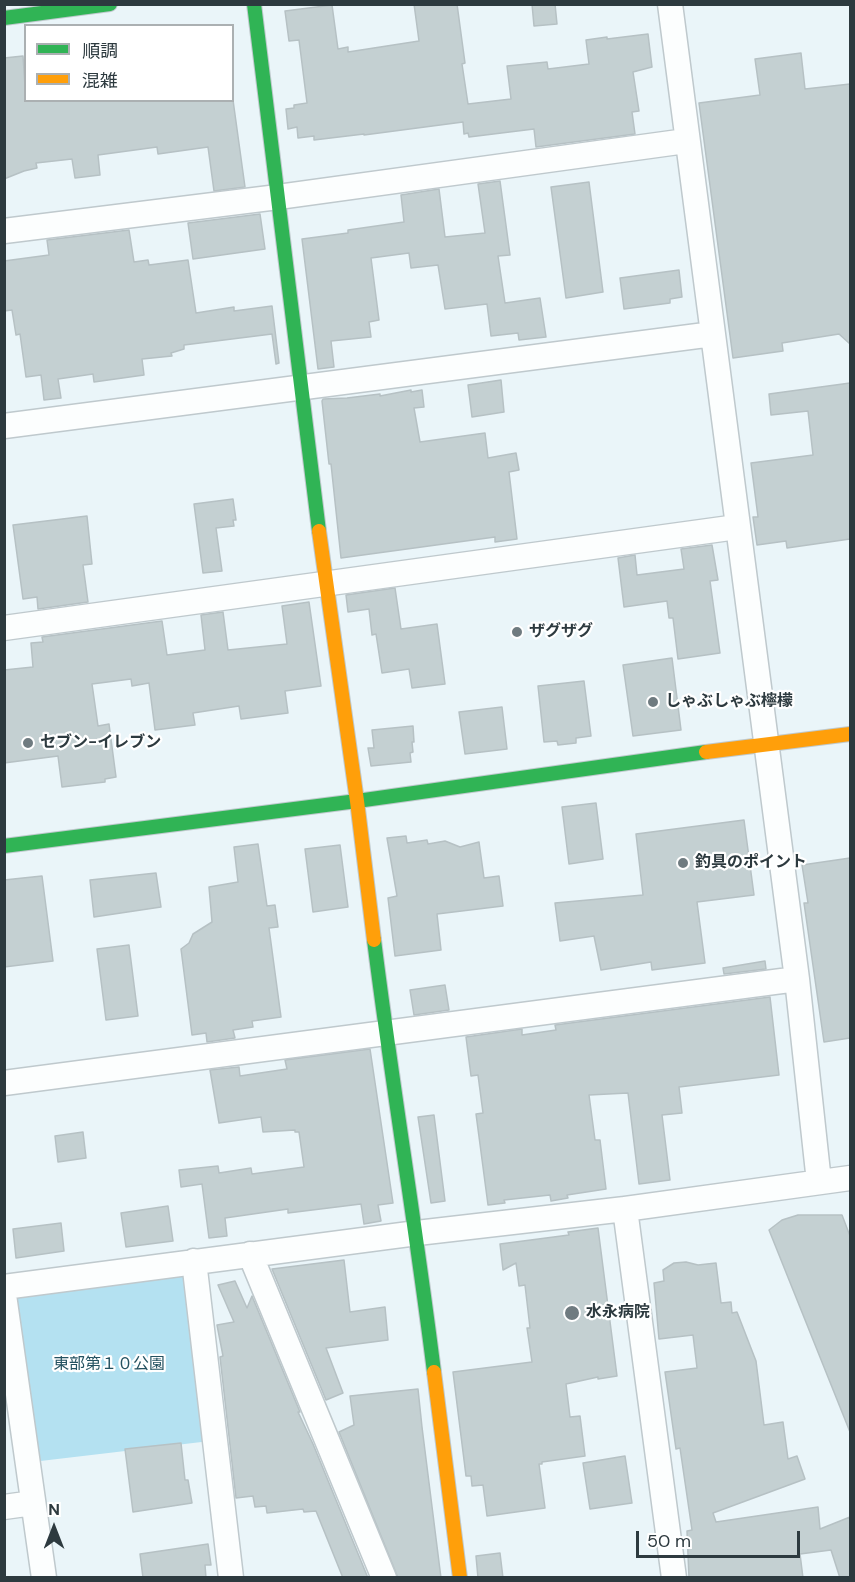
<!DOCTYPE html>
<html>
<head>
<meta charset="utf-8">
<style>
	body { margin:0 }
	#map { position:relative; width:855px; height:1582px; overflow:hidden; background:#eaf5f9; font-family:"DM Sans","Noto Sans JP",sans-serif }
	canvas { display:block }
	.frame { position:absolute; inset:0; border:6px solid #2d3a3f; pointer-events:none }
	.legend { position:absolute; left:24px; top:24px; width:210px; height:78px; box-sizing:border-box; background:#fff; border:2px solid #abb0b2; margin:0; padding:8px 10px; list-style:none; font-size:18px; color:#2d3a3f }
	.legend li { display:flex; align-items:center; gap:12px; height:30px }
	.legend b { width:30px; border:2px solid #abb0b2 }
	.north { position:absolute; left:24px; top:1498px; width:60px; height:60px; -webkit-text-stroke:4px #fff; paint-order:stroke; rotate:0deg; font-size:16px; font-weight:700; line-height:24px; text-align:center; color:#2d3a3f }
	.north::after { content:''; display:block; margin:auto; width:21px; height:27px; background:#2d3a3f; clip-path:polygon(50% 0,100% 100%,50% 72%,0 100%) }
	.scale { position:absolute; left:636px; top:1531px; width:164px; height:27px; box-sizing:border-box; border:3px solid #2d3a3f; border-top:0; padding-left:8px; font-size:18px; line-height:21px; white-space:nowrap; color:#2d3a3f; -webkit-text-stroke:4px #fff; paint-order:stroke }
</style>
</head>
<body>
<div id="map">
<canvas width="855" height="1582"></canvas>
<div class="frame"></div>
<ul class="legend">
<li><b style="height:8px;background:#30b455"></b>順調</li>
<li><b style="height:8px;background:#ff9f0a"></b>混雑</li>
</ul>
<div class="north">N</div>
<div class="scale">50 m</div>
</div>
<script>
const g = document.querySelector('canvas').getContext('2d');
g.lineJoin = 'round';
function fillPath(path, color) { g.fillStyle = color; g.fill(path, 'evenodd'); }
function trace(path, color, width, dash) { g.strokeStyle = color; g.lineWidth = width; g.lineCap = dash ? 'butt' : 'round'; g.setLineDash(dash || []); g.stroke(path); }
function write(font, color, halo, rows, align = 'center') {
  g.font = font + ' "DM Sans","Noto Sans JP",sans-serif'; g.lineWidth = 4.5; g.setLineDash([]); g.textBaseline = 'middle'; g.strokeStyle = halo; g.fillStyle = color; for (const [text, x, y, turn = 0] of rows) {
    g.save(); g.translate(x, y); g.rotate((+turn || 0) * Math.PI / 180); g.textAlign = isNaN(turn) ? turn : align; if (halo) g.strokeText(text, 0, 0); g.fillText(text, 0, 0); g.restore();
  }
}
fillPath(new Path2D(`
	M190,1266L210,1441L32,1462L7,1290Z`), '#b4e1f1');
const building = new Path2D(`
	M414,4H457L465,63L462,64L468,104L511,99L507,66L547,62L548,69L589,64L586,40L607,37V39L648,34L652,67L633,72L639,111L632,112L635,134L536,147L534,129L469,137L468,133L464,134L463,122L364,135V134L314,140V136L298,138L297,127L288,129L286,109L294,108V105L307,103L299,40L289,41L285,11L332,5L338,49L348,47V52L419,41Z
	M532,4H555L557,24L534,26Z
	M801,53L805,89L850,84V344L839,334L782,343L783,351L733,358L699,103L760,95L755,59Z
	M23,56L26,100H233L245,187L214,191L208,147L158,154L157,147L98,155L100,175L75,178L72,159L36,163L37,168L24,171L4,179V58Z
	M500,181L510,255L498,256L505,303L540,298L546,337L519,340L518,333L491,336L487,304L445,309L438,265L411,268L409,253L371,258L379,320L369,322L371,337L331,341L334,367L318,369L302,239L348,233V230L404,222L401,195L439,189L445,237L485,233L478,184Z
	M589,182L603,292L566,298L551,187Z
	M260,214L265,249L193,259L188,223Z
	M129,230L134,262L148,260L149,265L188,260L196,313L234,307V311L272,306L279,363L276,364L272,334L184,345V349L171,353L172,356L142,359L144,375L94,382L93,374L58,379L61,398L44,400L41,375L26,377L20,334L16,335L12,310L4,311V261L49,255L47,240Z
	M679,270L682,297L670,299V303L624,309L620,278Z
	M501,380L504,412L472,417L468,385Z
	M850,383V539L787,548L786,541L757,545L753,517H758L751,463L813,455L808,411L771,415L769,394Z
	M411,390V392L422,390L424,407L414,408L420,442L485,433L488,458L516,453L519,470L509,472L517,539L495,542V537L341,558L331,464H329L322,401L323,399L347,398L380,394V396Z
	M233,499L236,520H233L234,526L216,528L222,571L203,573L194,504Z
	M87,516L92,564L83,565L88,602L38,609L37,597L23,599L13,525Z
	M712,545L718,580L710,581L720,653L678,659L673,618H669L667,601L624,607L618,558L635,555L637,575L684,569L681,549Z
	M395,588L401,629L437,624L445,684L412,688L409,669L382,673L376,634L372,635L369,609L348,612L346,595Z
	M309,602L321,686L285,691L288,713L241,719L239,706L193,713L195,725L155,730L149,683L132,686L131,679L92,684L98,726L109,724L116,777L105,779V782L62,787L58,756L4,763V670L33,667L31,643L43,642L42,637L162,621L167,655L205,650L201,615L223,612L228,650L287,644L282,606Z
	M672,658L681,730L633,736L623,665Z
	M584,681L591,736L576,738V743L558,745L557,741L544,742L538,686Z
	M502,707L507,749L465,754L459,712Z
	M413,726L414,742H412L413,752L410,753L411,762L371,766L368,748H374L372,730Z
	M596,803L603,859L569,864L562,807Z
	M744,820L754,895L697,902L705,963L652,970L651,962L601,970L594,936L560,941L555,903L643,895L636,834Z
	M406,836L407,843L427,840L428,844L445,841L460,847L479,842L484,878L499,876L503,906L437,914L441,950L395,956L388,898L397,896L387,838Z
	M258,844L267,906L275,905L278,927L269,928L281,1017L252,1021L253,1027L233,1030L235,1038L207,1042L206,1033L192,1035L181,949L189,943L193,934L212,922L209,887L238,882L234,847Z
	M340,845L348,907L313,912L305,849Z
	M850,858V1038L824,1042L804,903H808L802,865Z
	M156,873L161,907L94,917L90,880Z
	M42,876L53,961L4,967V880Z
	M129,945L138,1016L106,1020L97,949Z
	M765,961L766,969L724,974L723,968Z
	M445,985L449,1010L414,1015L410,990Z
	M770,997L779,1075L679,1087L682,1113L662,1115L670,1180L639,1184L628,1093L589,1095L595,1140H600L606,1189L567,1195L568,1198L551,1201L550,1195L504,1200L505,1203L488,1205L476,1114L483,1113L478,1075L471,1076L466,1037L522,1029V1035L556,1030L555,1025Z
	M370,1049L393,1203L378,1205L381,1221L364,1224L361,1204L288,1213V1209L225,1218L227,1236L209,1238L202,1184L181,1187L179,1170L218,1166L219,1173L251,1168L252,1174L304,1167L299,1132H295V1130L263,1132L261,1117L219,1123L210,1070L239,1067L240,1076L287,1069L285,1060Z
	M434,1115L445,1201L431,1203L418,1117Z
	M83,1132L86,1158L58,1162L55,1136Z
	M168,1206L173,1241L126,1247L121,1213Z
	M798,1215H842L850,1236V1432L769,1230L782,1220Z
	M61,1223L64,1251L16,1258L13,1229Z
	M598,1228L617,1376L598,1379V1377L566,1384L570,1417L580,1416L585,1456L542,1462V1464H539L545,1508L487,1516L483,1485L472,1486L471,1476H466L453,1372L532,1362L527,1328H530L525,1285L519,1286L516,1263L503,1270L500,1244L569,1235L568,1232Z
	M344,1260L350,1312L385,1307L388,1340L326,1348L343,1393L326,1400L272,1269Z
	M686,1262L698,1265L716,1263L721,1303L731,1302L732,1313L737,1312L756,1361L764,1425L783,1422L788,1459L797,1456L805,1479L713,1513L716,1522L818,1507L820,1529L850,1517V1578H840L831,1550L800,1554L803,1578H689L687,1531L692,1530L680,1448L676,1449L665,1372L697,1368L693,1335L659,1339L654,1283L664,1281L663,1270L674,1263Z
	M235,1281L247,1308L252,1296L300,1412H298L313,1444L368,1578H343L316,1511L304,1512L303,1509L267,1513L266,1506L255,1507L253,1496L236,1498L220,1357L223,1356L217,1325L234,1322L218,1285Z
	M418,1389L422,1427L441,1578H398L339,1432L354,1425L350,1396Z
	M181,1443L185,1480H188L192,1503L133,1512L125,1449Z
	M625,1456L632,1503L590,1509L583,1463Z
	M208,1544L211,1565H205L206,1578H143L140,1554Z
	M500,1553L503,1578H478L476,1556Z`);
fillPath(building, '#c4d0d2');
trace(building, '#b6c1c4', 1.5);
const street = new Path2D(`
	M670,4L797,979L819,1182
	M4,231L278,197L686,141
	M4,426L713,334
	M4,628L737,527
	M4,1083L797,979
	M625,1209L674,1578
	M250,1254L384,1578
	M194,1261L231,1578
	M4,1287L417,1233L625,1209L850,1178
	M4,1295L44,1578
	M4,1507L33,1503`);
const fast = new Path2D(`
	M254,4L319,531
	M4,18L110,4
	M4,846L357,801L706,752
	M374,940C392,1084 416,1227 434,1372`);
const slow = new Path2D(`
	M319,531L357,801L374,940
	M706,752L850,734
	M434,1372L460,1578`);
trace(street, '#bfc9cd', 27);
trace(fast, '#bfc9cd', 16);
trace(slow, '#bfc9cd', 16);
trace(street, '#fcfefe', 24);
trace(fast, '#30b455', 14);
trace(slow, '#ff9f0a', 14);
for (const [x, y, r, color] of [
	[517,632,6,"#6f7b80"],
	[653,702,6,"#6f7b80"],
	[28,743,6,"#6f7b80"],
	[683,863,6,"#6f7b80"],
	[572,1313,8,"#6f7b80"]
]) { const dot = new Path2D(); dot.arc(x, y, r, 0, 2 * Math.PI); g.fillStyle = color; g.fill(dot); trace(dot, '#fff', 2); }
write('bold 16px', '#2d3a3f', '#fff', [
	["ザグザグ",529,632],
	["しゃぶしゃぶ檸檬",665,702],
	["セブン-イレブン",40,743],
	["釣具のポイント",695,863],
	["水永病院",586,1313]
], 'left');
write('16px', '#245261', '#fff', [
	["東部第１０公園",109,1365]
]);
</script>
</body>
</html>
